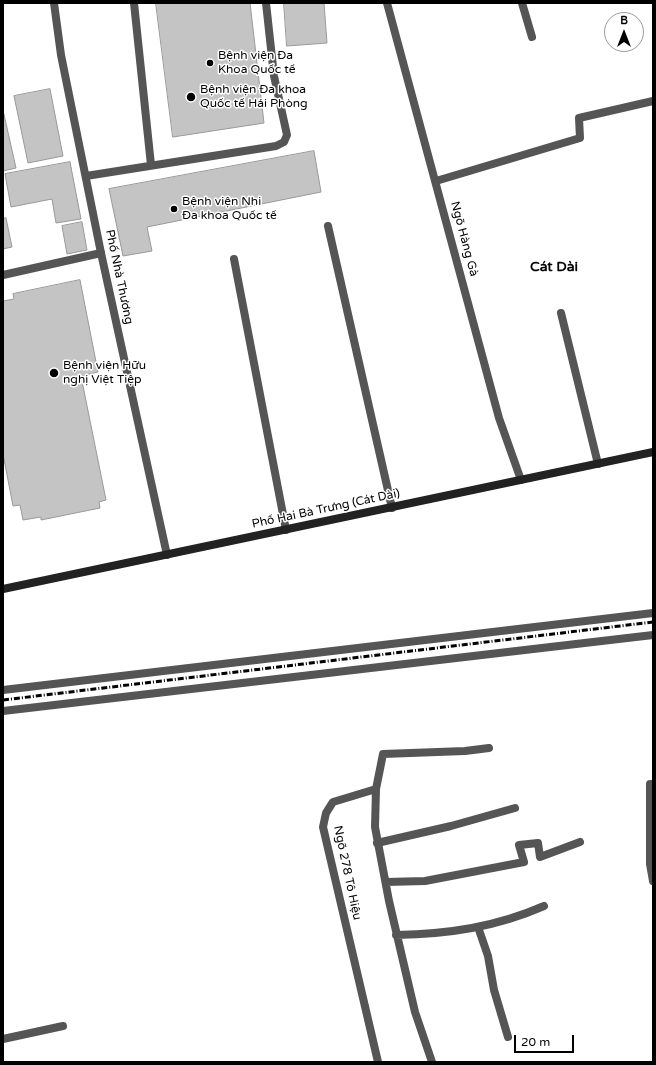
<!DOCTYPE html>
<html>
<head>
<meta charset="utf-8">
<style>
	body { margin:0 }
	#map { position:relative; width:656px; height:1065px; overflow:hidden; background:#fff; font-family:"Varela Round",sans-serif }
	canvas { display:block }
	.frame { position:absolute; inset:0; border:4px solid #000; pointer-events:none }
	.north { position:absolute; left:604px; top:12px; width:40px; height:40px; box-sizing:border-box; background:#fff; border:1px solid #999; border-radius:50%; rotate:0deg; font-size:11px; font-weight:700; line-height:16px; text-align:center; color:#000 }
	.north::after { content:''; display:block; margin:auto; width:14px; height:18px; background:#000; clip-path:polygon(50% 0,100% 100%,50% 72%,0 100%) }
	.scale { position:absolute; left:514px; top:1035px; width:60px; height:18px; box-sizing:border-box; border:2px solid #000; border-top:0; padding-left:5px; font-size:12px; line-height:14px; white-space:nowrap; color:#000; -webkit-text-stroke:3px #fff; paint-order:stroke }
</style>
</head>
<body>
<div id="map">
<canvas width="656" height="1065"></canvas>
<div class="frame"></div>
<div class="north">B</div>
<div class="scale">20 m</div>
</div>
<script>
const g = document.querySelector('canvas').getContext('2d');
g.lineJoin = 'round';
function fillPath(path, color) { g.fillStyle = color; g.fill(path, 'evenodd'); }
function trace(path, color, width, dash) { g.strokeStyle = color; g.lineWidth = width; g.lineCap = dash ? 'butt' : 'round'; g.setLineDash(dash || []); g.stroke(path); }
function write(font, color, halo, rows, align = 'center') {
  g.font = font + ' "Varela Round",sans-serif'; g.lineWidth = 3; g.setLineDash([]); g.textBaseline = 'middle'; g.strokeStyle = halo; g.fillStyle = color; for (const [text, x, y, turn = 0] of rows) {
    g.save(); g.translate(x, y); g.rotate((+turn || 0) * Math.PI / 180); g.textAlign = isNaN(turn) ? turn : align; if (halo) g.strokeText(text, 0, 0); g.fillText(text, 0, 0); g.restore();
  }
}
const building = new Path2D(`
	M156,3H250L264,123L173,137Z
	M284,3H324L327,43L287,46Z
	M50,89L63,156L28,163L14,96Z
	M3,110L16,168L3,171Z
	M314,151L321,192L147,227L152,251L123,256L109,189Z
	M70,162L81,219L56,223L52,199L11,207L5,174Z
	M6,218L12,247L3,249V219Z
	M82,222L87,250L67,254L62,226Z
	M80,280L98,372L81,376L106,500L99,502L100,508L41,520V517L23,520L20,505L13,506L3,454V301L14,299L13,294Z`);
fillPath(building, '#c4c4c4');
trace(building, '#999', 1);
trace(new Path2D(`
	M134,3L151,165
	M387,3L499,418L521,480
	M522,3L532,37
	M86,176L276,146L284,142L287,135L274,76L266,3
	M436,181L580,138L579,118L653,101
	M328,226L392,508
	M234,259L286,530
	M3,275L101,253
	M561,313L598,464
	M3,690L653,613
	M3,711L653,635
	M653,784H650V864L653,881
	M376,789L375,827L389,901L415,1012L432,1062
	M377,843L451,826L515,808
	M386,882L425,881L524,862L519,845L538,843L540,857L580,842
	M478,927L488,956L494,990L508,1037
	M396,935C449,934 496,927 544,906
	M3,1039L63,1026
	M378,1062L323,827L326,813L333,802L376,789L383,754L465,751L489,748`), '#555', 8);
trace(new Path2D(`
	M54,3L61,55L101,253L167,555`), '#555', 8);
trace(new Path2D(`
	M3,589L653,452`), '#222', 8);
trace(new Path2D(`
	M3,700L653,622`), '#000', 3, [6, 2, 1, 2]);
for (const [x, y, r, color] of [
	[210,63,4,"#000"],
	[191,97,5,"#000"],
	[174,209,4,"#000"],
	[54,373,5,"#000"]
]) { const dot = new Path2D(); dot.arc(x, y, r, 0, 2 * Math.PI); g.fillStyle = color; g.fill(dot); trace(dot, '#fff', 1.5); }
write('12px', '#000', '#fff', [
	["Bệnh viện Đa",218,56],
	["Khoa Quốc tế",218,70],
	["Bệnh viện Đa khoa",200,90],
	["Quốc tế Hải Phòng",200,104],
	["Bệnh viện Nhi",182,202],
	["Đa khoa Quốc tế",182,216],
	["Bệnh viện Hữu",63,366],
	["nghị Việt Tiệp",63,380]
], 'left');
write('12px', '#000', '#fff', [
	["Ngõ Hàng Gà",464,239,75],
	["Phố Nhà Thương",119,277,78],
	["Phố Hai Bà Trưng (Cát Dài)",326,509,-12],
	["Ngõ 278 Tô Hiệu",347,873,78]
]);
write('bold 14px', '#000', '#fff', [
	["Cát Dài",554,267]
]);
</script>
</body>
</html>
